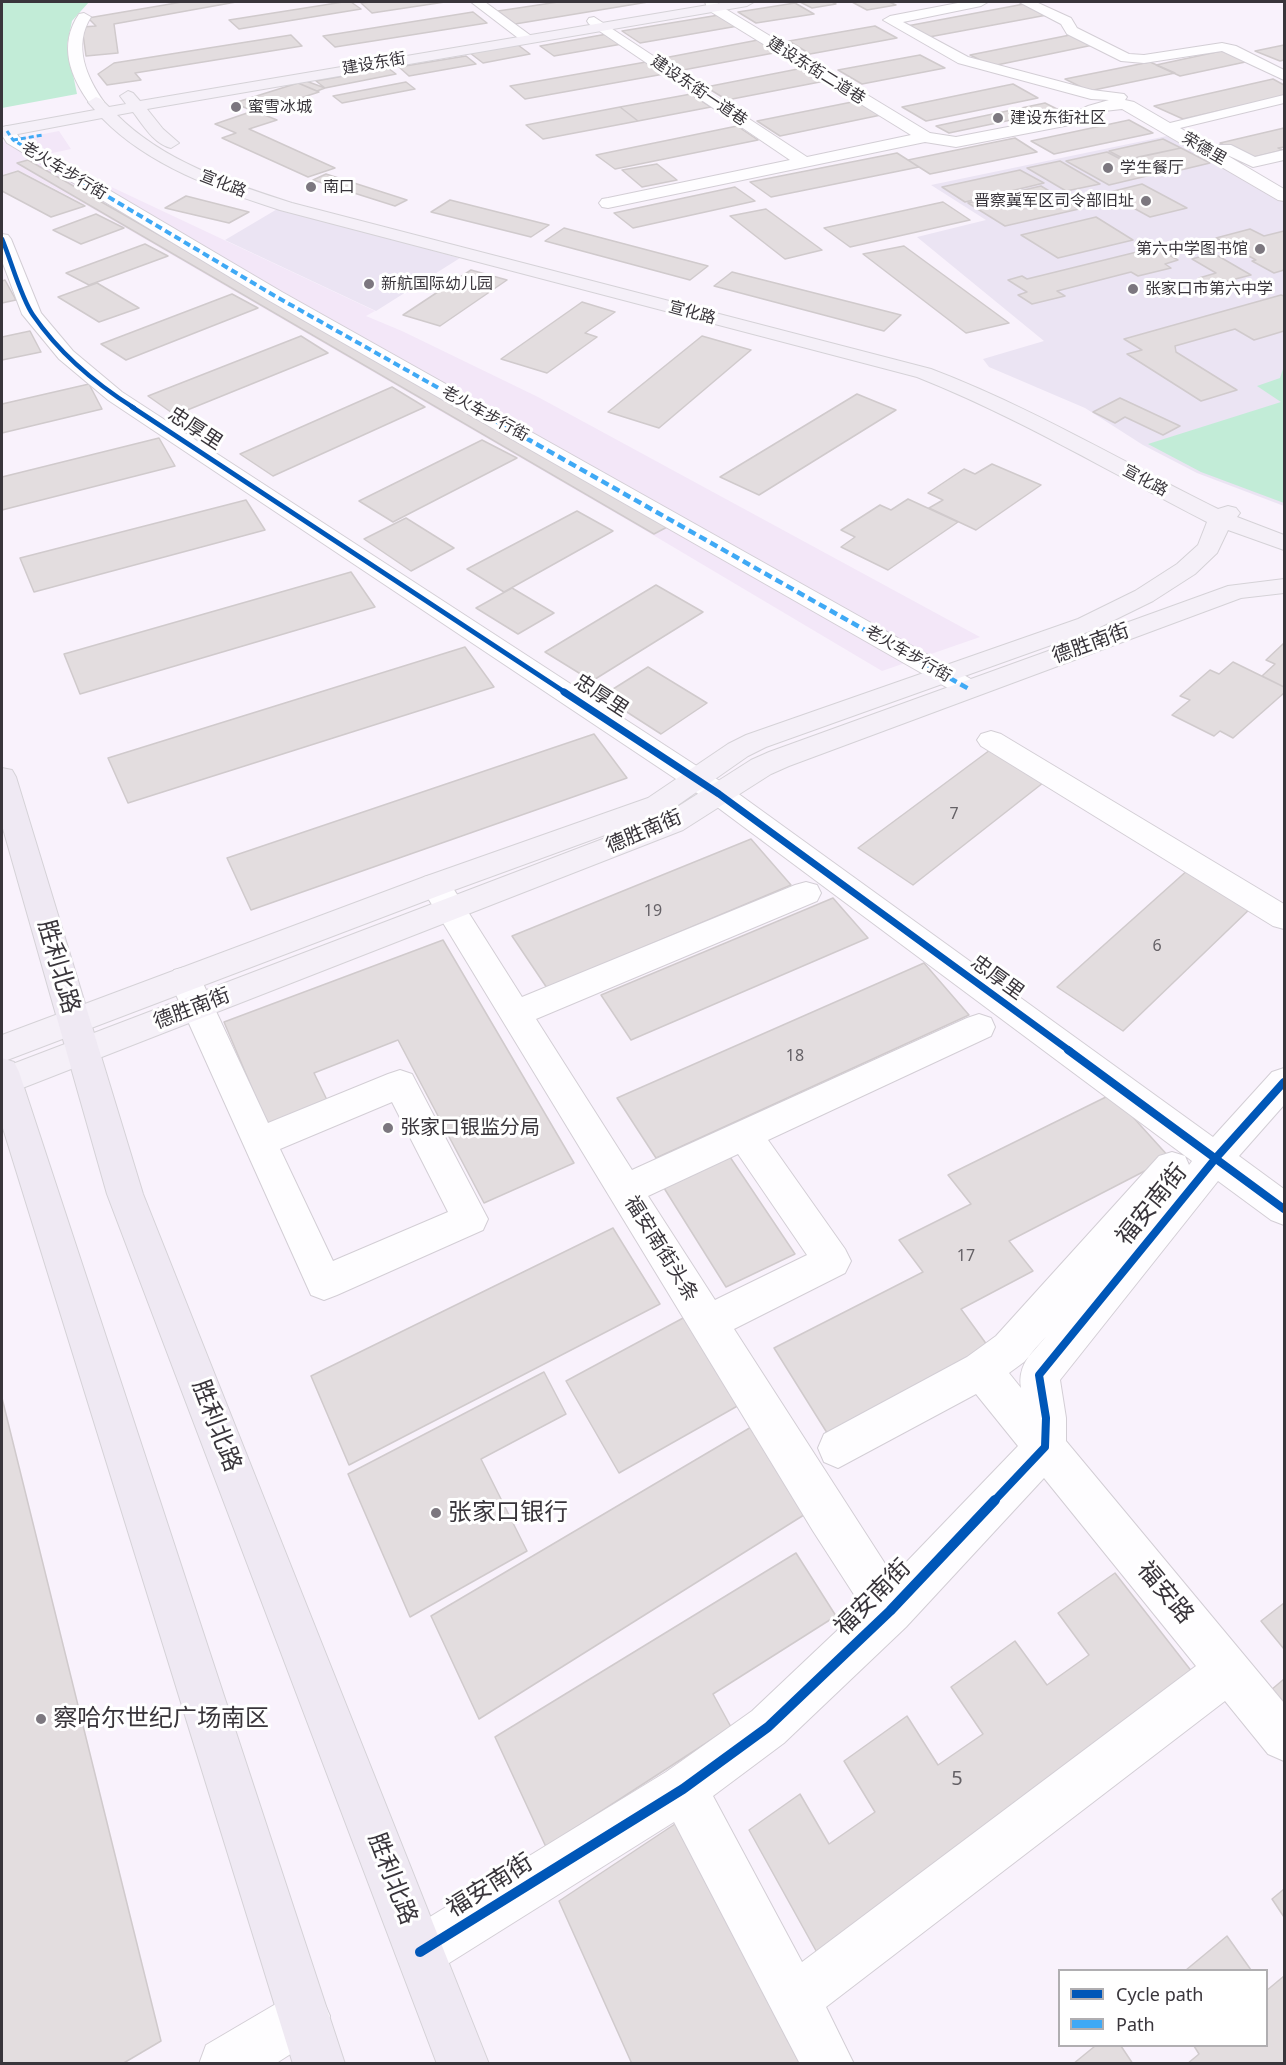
<!DOCTYPE html>
<html>
<head>
<meta charset="utf-8">
<style>
	body { margin:0 }
	#map { position:relative; width:1286px; height:2065px; overflow:hidden; background:#f9f2fc; font-family:"Noto Sans",sans-serif }
	canvas { display:block }
	.frame { position:absolute; inset:0; border:3px solid #39353b; pointer-events:none }
	.legend { position:absolute; left:1058px; top:1969px; width:210px; height:78px; box-sizing:border-box; background:#fff; border:2px solid #b0aeb1; margin:0; padding:8px 10px; list-style:none; font-size:18px; color:#39353b }
	.legend li { display:flex; align-items:center; gap:12px; height:30px }
	.legend b { width:30px; border:2px solid #b0aeb1 }
</style>
</head>
<body>
<div id="map">
<canvas width="1286" height="2065"></canvas>
<div class="frame"></div>
<ul class="legend">
<li><b style="height:8px;background:#0057b8"></b>Cycle path</li>
<li><b style="height:8px;background:#3fa9f5"></b>Path</li>
</ul>
</div>
<script>
const g = document.querySelector('canvas').getContext('2d');
g.lineJoin = 'round';
function fillPath(path, color) { g.fillStyle = color; g.fill(path, 'evenodd'); }
function trace(path, color, width, dash) { g.strokeStyle = color; g.lineWidth = width; g.lineCap = dash ? 'butt' : 'round'; g.setLineDash(dash || []); g.stroke(path); }
function write(font, color, halo, rows, align = 'center') {
  g.font = font + ' "Noto Sans","Noto Sans SC",sans-serif'; g.lineWidth = 6; g.setLineDash([]); g.textBaseline = 'middle'; g.strokeStyle = halo; g.fillStyle = color; for (const [text, x, y, turn = 0] of rows) {
    g.save(); g.translate(x, y); g.rotate((+turn || 0) * Math.PI / 180); g.textAlign = isNaN(turn) ? turn : align; if (halo) g.strokeText(text, 0, 0); g.fillText(text, 0, 0); g.restore();
  }
}
fillPath(new Path2D(`
	M59,131L71,149L48,154L52,159L375,311L366,316L402,331L538,397L980,637L882,671L653,535L88,206L18,170L2,175V142Z`), '#f3e7f8');
fillPath(new Path2D(`
	M1167,136L1284,199V506L1197,473L1143,445L1085,408L989,367L983,359L1044,341L917,237L986,220L931,185Z
	M279,208L460,258L376,311L225,240Z`), '#ebe4f3');
fillPath(new Path2D(`
	M2,2H89L72,21L67,45L77,94L2,108Z
	M1284,366V503L1201,472L1148,444L1281,402L1257,386L1280,378Z`), '#c2ecd7');
const building = new Path2D(`
	M182,2H236L114,24L118,53L86,56L82,27L96,26L88,18Z
	M343,2H351L361,9L239,29L229,20Z
	M371,2H445L372,13L361,3Z
	M558,2H648L515,24L498,11Z
	M800,2H832L836,4L812,8Z
	M852,2H889L896,5L867,10Z
	M795,3L814,14L756,23L738,12Z
	M1024,4L1047,15L929,37L907,26Z
	M473,12L487,23L335,47L323,36Z
	M719,15L738,26L640,43L622,31Z
	M875,26L897,38L810,54L789,41Z
	M607,34L622,44L554,56L540,46Z
	M291,35L302,46L135,73L141,80L107,85L98,74L114,63Z
	M1070,35L1093,45L992,66L970,55Z
	M758,40L779,52L683,70L664,58Z
	M518,45L530,54L483,63L470,53Z
	M1284,45V60L1280,61L1255,51Z
	M1226,50L1250,61L1180,76L1156,65Z
	M920,55L945,68L862,84L838,70Z
	M466,56L476,64L409,76L399,67Z
	M646,62L664,74L525,99L510,86Z
	M1150,62L1175,73L1089,91L1065,79Z
	M388,68L396,74L325,88L316,81Z
	M803,68L825,81L727,100L706,87Z
	M1273,79L1284,85V96L1183,119L1154,106Z
	M306,81L325,88L317,91L298,83Z
	M406,82L415,89L342,103L333,96Z
	M298,83L319,92L257,112L277,120L249,129L335,168L308,177L222,138L236,133L215,124L253,111L234,103Z
	M1013,84L1038,98L926,121L902,107Z
	M691,94L711,107L638,121L620,107Z
	M857,101L881,115L780,136L757,121Z
	M1045,103L1059,110L949,133L936,126Z
	M620,107L638,121L543,139L526,125Z
	M1129,120L1153,133L1054,154L1031,141Z
	M737,126L758,140L615,169L596,155Z
	M1284,128V147L1278,148L1283,150L1250,158L1220,143Z
	M1015,138L1037,152L930,174L908,160Z
	M1163,139L1181,148L1126,160L1109,151Z
	M1181,148L1210,163L1168,173L1138,157Z
	M1107,152L1151,175L1109,185L1066,161Z
	M897,153L919,167L771,197L750,182Z
	M28,160L669,526L654,534L17,163Z
	M1060,161L1100,184L1066,191L1027,168Z
	M657,164L677,180L642,187L622,170Z
	M1020,170L1044,183L965,202L942,187Z
	M18,171L85,206L51,217L2,191V176Z
	M326,174L407,200L395,206L313,180Z
	M1142,184L1187,208L1150,217L1106,193Z
	M1041,186L1079,209L1005,226L968,203Z
	M735,187L755,201L633,228L614,213Z
	M186,196L249,212L229,223L165,208Z
	M450,200L549,225L531,237L431,212Z
	M943,202L970,220L850,247L824,228Z
	M766,209L822,250L785,259L730,216Z
	M96,214L124,228L81,244L53,230Z
	M1096,217L1133,240L1058,258L1021,235Z
	M564,228L708,266L690,280L545,241Z
	M1250,229L1264,236L1284,231V270L1274,273L1252,261L1256,260L1216,238Z
	M145,244L168,256L89,285L66,273Z
	M1151,245L1178,260L1165,264L1171,268L1138,276L1131,272L1057,291L1065,296L1032,304L1018,295L1027,292L1008,280L1022,276L1027,279L1145,250L1141,247Z
	M904,246L1009,323L966,333L863,254Z
	M1213,253L1251,275L1212,285L1199,278L1216,273L1192,259Z
	M471,270L507,280L440,326L403,315Z
	M732,272L901,315L884,331L714,286Z
	M5,280L16,300L2,303V281Z
	M97,283L139,308L99,322L58,297Z
	M232,294L258,308L126,360L101,344Z
	M1281,295L1284,296V331L1254,340L1235,329L1175,346L1176,352L1237,390L1201,401L1127,354L1142,350L1124,339Z
	M582,302L615,312L585,333L597,337L547,373L501,359Z
	M30,331L41,352L2,360V337Z
	M301,336L328,353L175,415L148,396Z
	M702,336L751,350L659,428L608,412Z
	M89,384L102,409L2,433V404Z
	M392,387L425,407L273,476L240,454Z
	M857,394L896,410L759,495L720,477Z
	M1120,398L1180,426L1163,435L1125,417L1115,423L1093,412Z
	M159,438L175,466L2,510V477Z
	M482,440L517,458L393,522L359,501Z
	M992,464L1041,485L976,530L929,508L943,500L928,493L964,469L975,474Z
	M908,499L958,522L888,570L841,547L855,537L841,530L880,505L891,510Z
	M246,500L265,530L34,592L20,558Z
	M577,511L613,531L504,592L467,569Z
	M406,518L454,548L411,571L364,539Z
	M351,572L375,607L80,694L64,654Z
	M656,585L703,612L592,681L545,652Z
	M512,588L554,613L518,634L476,608Z
	M1284,643V687L1262,676L1275,664L1266,660Z
	M465,647L494,687L128,803L108,758Z
	M1233,662L1284,687V693L1233,738L1220,731L1214,736L1172,715L1190,700L1180,696L1210,670L1219,674Z
	M648,667L707,703L661,734L602,696Z
	M594,734L627,778L251,910L227,858Z
	M994,747L1048,779L913,885L858,848Z
	M751,839L791,885L547,988L512,936Z
	M1190,868L1254,905L1123,1031L1057,987Z
	M833,898L868,938L631,1040L601,995Z
	M443,940L574,1163L484,1203L398,1040L314,1073L327,1100L267,1124L224,1022Z
	M924,963L969,1015L656,1158L617,1098Z
	M1112,1094L1170,1158L1009,1241L1033,1271L961,1309L990,1349L829,1436L774,1348L923,1272L899,1240L971,1204L948,1175Z
	M730,1157L795,1254L726,1287L664,1188Z
	M613,1228L660,1304L349,1465L311,1376Z
	M685,1317L741,1404L619,1473L566,1381Z
	M544,1372L566,1414L481,1459L527,1551L410,1617L348,1474Z
	M2,1398L161,2041L122,2064H2Z
	M758,1423L815,1508L479,1719L431,1616Z
	M796,1553L836,1616L713,1694L731,1727L546,1847L495,1737Z
	M1115,1573L1196,1677L820,1958L749,1830L800,1794L829,1844L875,1812L844,1761L907,1716L938,1765L983,1734L951,1687L1015,1641L1047,1685L1089,1655L1058,1613Z
	M1284,1603V1649L1261,1621Z
	M1284,1679V1706L1271,1690Z
	M681,1820L805,2064H632L559,1901Z
	M1284,1889V1917L1272,1899Z
	M1227,1936L1251,1970H1186Z
	M1284,1976V2064H1187L1199,2054L1194,2046H1266V1991Z
	M1095,2046H1121L1133,2064H1073Z`);
fillPath(building, '#e3dddf');
trace(building, '#d0cacc', 1.5);
const minor = new Path2D(`
	M471,2H485L534,38L532,41H522Z
	M705,2H717L719,5L930,133L956,137L1070,115L1088,106L1109,100L1091,99L958,63L883,20L890,16L963,2H988L981,6L903,22L968,57L1092,90L1124,94L1127,97L1125,100L1134,102L1170,123L1284,95V103L1180,128L1219,151L1217,148L1219,145H1231L1255,157L1284,150V160L1253,167L1223,153L1284,189V201L1278,200L1122,109L1104,111L1075,124L956,147L925,142L608,208L602,207L599,203L602,199L608,198L790,160L589,24L587,21L589,18L594,17L807,157L911,135L708,10Z
	M1019,2H1036L1071,18L1077,28L1129,54L1144,55L1222,43L1236,46L1284,70V80L1222,51L1144,63L1121,61L1067,34L1061,24Z
	M84,13L91,17C73,45 86,77 104,102L96,107L91,105C70,77 58,45 79,14Z
	M7,126L13,128L19,137L282,292L978,683L982,689L978,695L969,697L960,695L268,300L7,143L2,135V128Z
	M2,234L8,235L11,239L41,313L73,351L122,392L729,787L1213,1137L1272,1072L1284,1068V1105L1239,1156L1284,1189V1225L1271,1220L1218,1181L1060,1380L1066,1418V1441L1284,1703V1761L1268,1754L1225,1701L826,2007L854,2064H800L674,1822L438,1970L420,1977L402,1970L395,1952L402,1934L666,1772L752,1711L862,1607L813,1531L420,885L424,877L435,874L446,877L522,997L795,885L806,882L817,885L821,893L817,901L536,1019L632,1170L967,1018L979,1014L991,1018L995,1027L991,1036L768,1140L845,1249L851,1261L845,1273L734,1329L893,1576L1018,1446L976,1394L838,1468L824,1462L818,1448L824,1434L967,1357L996,1336L1159,1156L1172,1152L1185,1156L1189,1165L1192,1161L709,801L108,400L59,359L22,314L2,261ZM738,1154L807,1255L715,1300L648,1196ZM1050,1332C1034,1351 1017,1363 1021,1388L1009,1373L1024,1362ZM1044,1478L1196,1666L802,1962L713,1796L784,1743L906,1627Z
	M991,731L1001,734L1284,904V929L1273,926L981,746L977,740L981,734Z
	M185,967L196,970L201,979L268,1123L388,1074L400,1070L412,1074L488,1219L483,1230L337,1295L324,1300L311,1295L169,979L174,970ZM392,1102L448,1212L333,1261L280,1149Z
	M304,1990L322,1998L330,2016L322,2034L275,2064H199L206,2045L286,1998Z`);
const major = new Path2D(`
	M726,2H754L747,6L147,109L163,129L179,143L171,148C154,144 143,125 133,112L117,115C164,162 230,183 292,203L931,369C1031,407 1123,462 1218,509L1228,506L1236,508L1240,513L1237,517L1284,535V550L1228,530L1217,553L1195,574L1153,601L1096,629L766,747L748,756L668,812L446,893L2,1062V1035L424,877L648,798L728,744L746,735L1078,619L1135,591L1177,564L1198,545L1207,522C1111,473 1018,417 917,377L280,210C216,189 150,167 102,118L2,137V127L95,110L88,102L96,97L101,99L109,107L126,104L120,96L128,91L133,93L140,101Z
	M1284,579V593L1241,598L789,766L771,774L683,830L2,1096V1068L663,816L751,760L769,752L1228,586Z`);
const highway = new Path2D(`
	M2,768L12,770L16,777L143,1194L489,2064H437L107,1194L2,825Z
	M2,1058L14,1062L19,1072L345,2064H293L2,1125Z`);
trace(minor, '#d3ced5', 2);
trace(major, '#d5d2d7', 2);
trace(highway, '#d5d2d7', 2);
fillPath(minor, '#fefdff');
fillPath(major, '#f5f0f8');
fillPath(highway, '#efe9f3');
trace(new Path2D(`
	M7,131L13,140L83,181
	M13,140L43,135`), '#3fa9f5', 3, [5, 3]);
trace(new Path2D(`
	M80,180L275,296L474,408`), '#3fa9f5', 4, [7, 4]);
trace(new Path2D(`
	M471,407L969,689`), '#3fa9f5', 4.5, [8, 4.5]);
trace(new Path2D(`
	M2,239C11,260 21,298 33,315C59,353 96,384 134,408`), '#0057b8', 4.5);
trace(new Path2D(`
	M132,407L566,693`), '#0057b8', 5);
trace(new Path2D(`
	M564,692L719,794L1070,1051`), '#0057b8', 7);
trace(new Path2D(`
	M1068,1050L1284,1209
	M994,1501L1045,1447L1046,1418L1039,1375L1215,1159L1284,1082`), '#0057b8', 8);
trace(new Path2D(`
	M420,1952L683,1789L768,1727L890,1611L995,1500`), '#0057b8', 10);
for (const [x, y, r, color] of [
	[236,107,6,"#7c777f"],
	[998,118,6,"#7c777f"],
	[1108,168,6,"#7c777f"],
	[311,187,6,"#7c777f"],
	[1146,201,6,"#7c777f"],
	[1260,249,6,"#7c777f"],
	[369,284,6,"#7c777f"],
	[1133,289,6,"#7c777f"],
	[388,1128,6,"#7c777f"],
	[436,1513,6,"#7c777f"],
	[41,1719,6,"#7c777f"]
]) { const dot = new Path2D(); dot.arc(x, y, r, 0, 2 * Math.PI); g.fillStyle = color; g.fill(dot); trace(dot, '#fff', 2); }
write('16px', '#39353b', '#fff', [
	["建设东街",374,64,-10],
	["建设东街二道巷",816,71,32],
	["建设东街一道巷",699,91,34],
	["荣德里",1204,149,30],
	["老火车步行街",64,171,31],
	["宣化路",223,184,21],
	["宣化路",692,313,15],
	["老火车步行街",485,414,29],
	["宣化路",1145,481,28],
	["老火车步行街",908,654,30]
]);
write('16px', '#39353b', '#fff', [
	["蜜雪冰城",248,107],
	["建设东街社区",1010,118],
	["学生餐厅",1120,168],
	["南口",323,187],
	["晋察冀军区司令部旧址",1134,201,"right"],
	["第六中学图书馆",1248,249,"right"],
	["新航国际幼儿园",381,284],
	["张家口市第六中学",1145,289]
], 'left');
write('16px', '#656166', null, [
	["7",954,814],
	["19",653,911],
	["6",1157,946],
	["18",795,1056],
	["17",966,1256]
]);
write('20px', '#39353b', '#fff', [
	["忠厚里",195,429,33],
	["德胜南街",1091,644,-20],
	["忠厚里",601,696,33],
	["德胜南街",644,832,-23],
	["忠厚里",997,978,36],
	["德胜南街",192,1009,-21],
	["福安南街头条",661,1249,58]
]);
write('20px', '#39353b', '#fff', [
	["张家口银监分局",400,1128]
], 'left');
write('20px', '#656166', null, [
	["5",957,1779]
]);
write('24px', '#39353b', '#fff', [
	["胜利北路",58,967,74],
	["福安南街",1152,1205,-51],
	["胜利北路",216,1426,69],
	["福安路",1165,1593,50],
	["福安南街",873,1598,-45],
	["胜利北路",392,1879,69],
	["福安南街",490,1886,-32]
]);
write('24px', '#39353b', '#fff', [
	["张家口银行",448,1513],
	["察哈尔世纪广场南区",53,1719]
], 'left');
</script>
</body>
</html>
